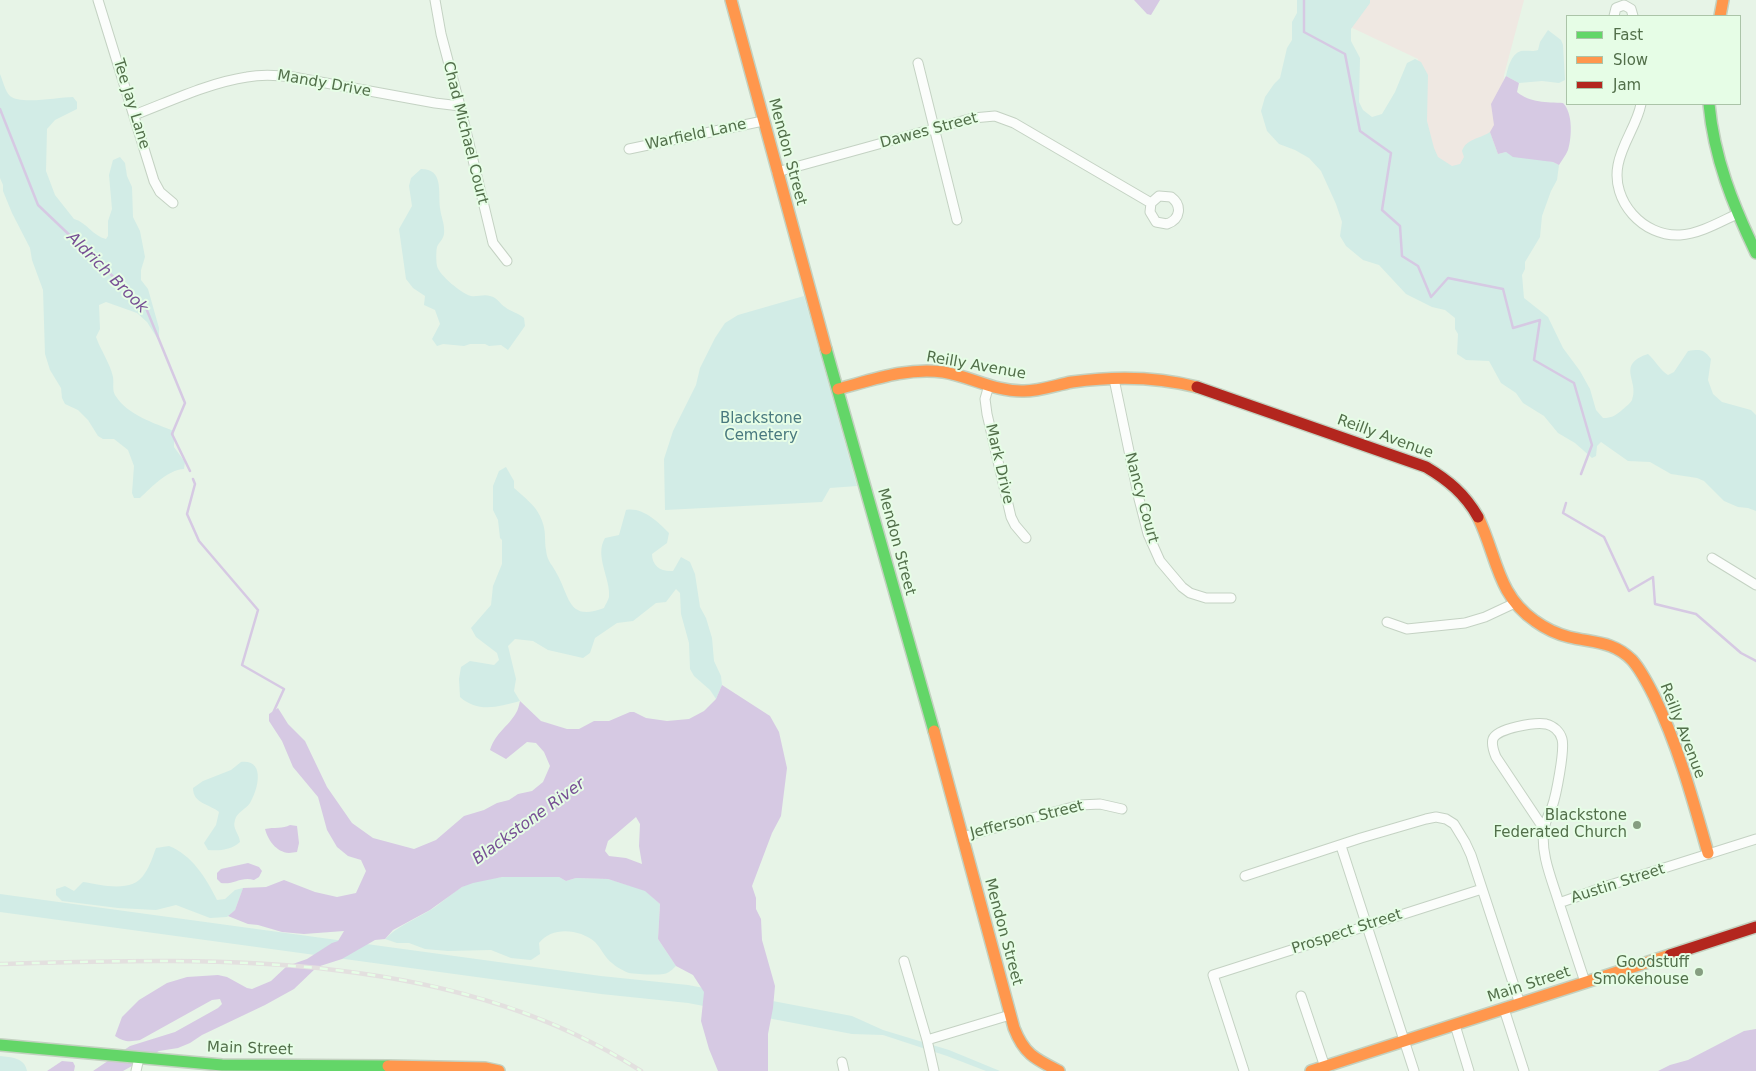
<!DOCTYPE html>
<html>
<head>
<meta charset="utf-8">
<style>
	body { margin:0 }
	#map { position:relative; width:1756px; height:1071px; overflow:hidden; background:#e7f4e7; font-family:"DejaVu Sans",sans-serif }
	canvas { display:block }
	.legend { position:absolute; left:1566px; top:15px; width:175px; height:90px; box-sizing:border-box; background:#e6fde6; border:1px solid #abc4a8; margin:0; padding:6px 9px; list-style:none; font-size:15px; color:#526f4a }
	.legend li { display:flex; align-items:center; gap:10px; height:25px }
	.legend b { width:25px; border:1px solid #abc4a8 }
</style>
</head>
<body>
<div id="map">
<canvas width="1756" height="1071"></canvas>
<ul class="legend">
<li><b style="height:6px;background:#63d668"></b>Fast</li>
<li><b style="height:6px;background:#ff974d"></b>Slow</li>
<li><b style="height:6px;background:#b3261e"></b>Jam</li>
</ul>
</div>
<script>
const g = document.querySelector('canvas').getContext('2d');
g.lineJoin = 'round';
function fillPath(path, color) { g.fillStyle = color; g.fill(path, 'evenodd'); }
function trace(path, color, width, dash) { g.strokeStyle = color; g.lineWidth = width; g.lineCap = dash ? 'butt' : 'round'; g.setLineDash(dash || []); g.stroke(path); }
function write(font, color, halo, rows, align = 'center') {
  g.font = font + ' "DejaVu Sans",sans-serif'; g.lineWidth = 4; g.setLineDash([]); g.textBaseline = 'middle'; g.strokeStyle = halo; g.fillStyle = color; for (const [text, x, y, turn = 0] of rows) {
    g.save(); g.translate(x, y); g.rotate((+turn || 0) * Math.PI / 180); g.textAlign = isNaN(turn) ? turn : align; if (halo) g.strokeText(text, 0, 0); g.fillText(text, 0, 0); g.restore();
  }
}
fillPath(new Path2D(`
	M1307,0H1524L1504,75L1496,217L1423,218V141L1418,59L1306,6Z`), '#efe8e2');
fillPath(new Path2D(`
	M1297,0H1370V3L1351,29V41L1360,58L1359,102L1363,110L1372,117L1382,114L1395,92L1407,63L1415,59L1421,62L1428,75L1427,121L1434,148L1438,157L1452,166L1460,164L1464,157L1462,151C1467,138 1478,140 1490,132L1498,154L1506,152L1553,162L1559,165L1557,180L1551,191L1542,216L1540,237L1525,262V269L1522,275L1524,298L1548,317L1563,348L1580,371L1590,389L1596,410L1603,418C1612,418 1614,416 1621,411C1625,407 1630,404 1632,400C1640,381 1615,365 1648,354C1656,361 1659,369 1668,375L1674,372L1688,351C1700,349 1704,349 1711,359L1708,380L1713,394L1722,402L1751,410L1756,415V511L1748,508L1738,507L1724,501L1704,481L1697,478L1671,474L1650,462L1628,461L1601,442L1597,446L1596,456L1592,458L1575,443L1558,433L1544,416L1523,403L1516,393L1501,383L1489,361L1466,360L1457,354L1458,334L1455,329V318L1445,310L1432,307L1406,294L1379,265L1363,260L1346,246L1340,236L1342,222L1336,204L1321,171L1309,158L1295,150L1279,144L1267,131L1261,111L1265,97L1274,84L1280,78L1287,48L1292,40V22L1297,13Z
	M1548,30L1561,40L1563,45L1565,80L1559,83L1542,81L1519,83L1506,76C1508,68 1511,54 1521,51C1527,50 1533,52 1538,50L1540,42Z
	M0,74C3,81 5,91 10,96C20,105 59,97 73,97L77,102V109L55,120L47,129L46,171L55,195L74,219C86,222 93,236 106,239L108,236V221L112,209L109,175L113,160L120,157L125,163L127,176L132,187L133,217L140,231L145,257L141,270V280L148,289L159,328V341L147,322L137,313L106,302L99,305L100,329L96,337C101,351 110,363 113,377C114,383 112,390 115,395C127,415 154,423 174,431V447L185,462L184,469C167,470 152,487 140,498H134L132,493L134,466L128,450L114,439H103L98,436L88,420L78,410L65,404L62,398L61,388L50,370L45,354L43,290L32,260L30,248L12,213L3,191V185L0,178Z
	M421,169C444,169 438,192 440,208C441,217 445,224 444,234C443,240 439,242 437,247C436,251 436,262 437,266C439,275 462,294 471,296C477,297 484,294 490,296C497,297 500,304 505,307C511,312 517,312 524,318L525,326L508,350L501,345L489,346L485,344H470L464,346L443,344L437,346L432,339L440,324L435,310L424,305L425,296L413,288L406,279L399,229L412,206L409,186L411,178Z
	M804,296L857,486L830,488L822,502L665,510L664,459L673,431L696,385L700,368L715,338L725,323L738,315Z
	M506,467L514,481V488C523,496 535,505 540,516C547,531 544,536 546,550C547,562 553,565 557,574C570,597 568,622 604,608C605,605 608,601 609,597C611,579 594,556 605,538L619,535L626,510C643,507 658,522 669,533L667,543L652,554C652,566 661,572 673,571L681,557L690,562L695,574L700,607L706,618L712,638L714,661L721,676L722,685L716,699L710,690L694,676L690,669L689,643L681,614L680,593L676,589L666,602L656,603L633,621L617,623L595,638L590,653L583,658L548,650L533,641L515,639L508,646L516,679L514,691L520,701C498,707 478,713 460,697L459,679L461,667L470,661L494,665L499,660L497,653L476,637L471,628L491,605L493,586L502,564V540L500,538L498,520L493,510V486L499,471Z
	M241,762C266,759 258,790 250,803C245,810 237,812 235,820C232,829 239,833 240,842C231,850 220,851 208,850L204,843L216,825L219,812C210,804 193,804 193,788L203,781L231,770Z
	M169,846C192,855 206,878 217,900L225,899L235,890L243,888L235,910L227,917L210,918L176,905L156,910L118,908L62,901L56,895V889L65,886L74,891L83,882C102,885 133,894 145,873C150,866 153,856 156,848Z
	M531,876L559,877L566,881L576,878L608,879L645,890L660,904L658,939L676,966C674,968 670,972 667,973C661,976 636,974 629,973C624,971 616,967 612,963C605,958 601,948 595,942C580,929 552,926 539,943L540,954L531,960L511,958L491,950L448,951L425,949L409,943H397L385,939C397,927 413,920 427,912C440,905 450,894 462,887C482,876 509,877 531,876Z
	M0,894L601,976L688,985L852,1016L883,1030L949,1050L1000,1071H986L947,1056L883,1035L852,1034L688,1003L601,994L0,912Z
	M0,1056C11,1057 25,1058 27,1071H0Z`), '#d2ece6');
fillPath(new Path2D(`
	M1134,0H1160L1151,15L1147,14Z
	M1506,76L1519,83L1517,92C1530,103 1547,102 1563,103C1573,113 1572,137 1568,150C1566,155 1562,160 1559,165L1553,162L1513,157L1506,152L1498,154L1490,132L1494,125L1491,104Z
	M722,685L770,716L779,732L787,768L781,816L772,833L752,886L756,898V909L761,919L762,940L775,986L773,1008L768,1034V1071H718L709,1049L701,1021L704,992L693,975L676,966L658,939L660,904L645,891L608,879L576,878L566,881L559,877H502L473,883L462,887L430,910L393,930L385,939L375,940L342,959L317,967L294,989L265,1005L202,1035L190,1043L178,1048L159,1051L123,1071H93L130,1046L175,1032L218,1008L222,1004L220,999L212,1000L140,1040C129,1042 124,1042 115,1036L122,1017L139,1000L167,983L187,977L218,975L227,977L247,988L252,989L271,981L287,966L307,959L332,943L338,941L344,931L304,934L282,932L258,925L248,924L228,916L235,910L243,888L266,887L284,880L315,892L337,897L356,893L366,871L361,860L348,856L337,847L327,830L318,797L293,767L282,741L269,721V714L278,708L288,724L305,741L327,787L352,823L373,838L414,849L436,840L464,816L484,810L497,803L509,800L518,794L532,791L543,782L550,766L544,752L536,743L527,742L506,759L490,750C496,732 508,727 516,713C518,710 519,705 520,701L541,721L567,729H579L594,721H609L630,712H634L646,718L667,721L689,719L704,711L716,699ZM636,817L640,824L639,846L642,864L626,858L609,856L605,851L608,841Z
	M290,825L297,826L299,843L297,852C294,852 292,853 289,853C276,852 268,840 265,829C274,827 283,829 290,825Z
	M248,863L259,867L262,871L259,877L254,880C241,876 234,885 221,883L217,879V873L221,869Z
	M1756,1029V1071H1658L1670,1065L1688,1060L1744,1031Z
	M62,1061L73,1062L75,1066L74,1071H47Z`), '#d6c9e3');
trace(new Path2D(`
	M1304,0V32L1345,54L1360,131L1391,153L1382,210L1400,226L1402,256L1418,266L1431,297L1448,278L1503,289L1513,328L1540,320L1534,360L1574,383L1592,445L1581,474
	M0,109L38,205L146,308L185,403L172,434L190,471
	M193,479L195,484L187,514L199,541L258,610L242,665L284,689L273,713
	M1566,503L1563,513L1604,537L1629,591L1653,577L1655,604L1696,614L1741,653L1756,661`), '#d6c9e3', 2.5);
const street = new Path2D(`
	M98,0L154,181L160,192L173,203
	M435,0L441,34L460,106L493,243L507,261
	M1614,16L1616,8L1624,5L1631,9L1633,16
	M918,63L957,220
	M1641,104C1637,125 1622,143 1618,165C1611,201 1643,237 1680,235C1699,234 1720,222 1737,214
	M134,115C171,101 208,83 247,77C262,74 277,75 293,77L435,103L460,106
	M629,149L763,121
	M777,172L973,118L995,116L1014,123L1151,203L1159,196L1171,197C1182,205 1181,219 1167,224L1156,222L1150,212L1151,203
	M1114,379L1139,499L1148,534L1160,561L1182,587L1190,593L1206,598H1231
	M989,385L985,399L987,414L1011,517L1015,525L1026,538
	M1712,558L1756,585
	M1387,622L1407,629L1465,623L1485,617L1515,603
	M1544,829L1496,757C1494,752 1491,745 1493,739C1497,728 1536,722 1546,724C1554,726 1560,732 1562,739C1565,750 1556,796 1552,807C1549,814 1545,822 1544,829C1540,853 1552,880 1559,903
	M962,837L1080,805L1100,804L1122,809
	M1341,846L1414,1071
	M1245,876L1361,838L1426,819L1436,817L1446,819L1454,824L1465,842L1471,855L1520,1004
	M904,961L927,1040L934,1071
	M1585,982L1559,903L1607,886L1756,839
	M1301,996L1325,1067
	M1504,1009L1524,1071
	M1455,1025L1469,1071
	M927,1040L1010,1015
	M842,1062L844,1071
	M136,1071L139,1058
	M1244,1071L1213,975L1482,889`);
const fast = new Path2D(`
	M1709,104C1714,158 1733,205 1756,253
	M826,349L934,731
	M0,1045L222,1065L388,1066`);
const slow = new Path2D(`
	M731,0L826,349
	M1720,16L1723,0
	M838,389C872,380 907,367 943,372C970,376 995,392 1024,391C1040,391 1056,385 1072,382C1115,376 1155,376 1197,387
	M1478,517C1497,556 1497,595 1535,621C1546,629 1557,634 1569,637C1594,643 1613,641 1632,660C1641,670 1648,684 1654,696C1678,745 1693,800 1708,853
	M934,731L1014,1028C1024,1054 1035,1059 1059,1071
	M388,1066L485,1068L499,1071
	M1311,1071L1670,955`);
const jam = new Path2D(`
	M1197,387L1426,467C1448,480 1465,494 1478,517
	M1670,955L1756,927`);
trace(street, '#c4d2c3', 11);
trace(fast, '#c3d1c0', 14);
trace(slow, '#c3d1c0', 14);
trace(jam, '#c3d1c0', 14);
trace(street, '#fbfdfb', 9);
trace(fast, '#63d668', 11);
trace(slow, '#ff974d', 11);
trace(jam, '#b3261e', 11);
const rail = new Path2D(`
	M0,964C214,958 454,949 641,1071`);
trace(rail, '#e3e0df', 4.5);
trace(rail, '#e6fde6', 2.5, [8]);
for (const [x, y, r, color] of [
	[1637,825,5,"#869e81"],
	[1699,972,5,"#869e81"]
]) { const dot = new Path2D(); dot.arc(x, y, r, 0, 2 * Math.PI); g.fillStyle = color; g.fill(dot); trace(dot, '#e6fde6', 2); }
write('15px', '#526f4a', '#e6fde6', [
	["Mandy Drive",324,84,10],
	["Tee Jay Lane",131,104,73],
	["Dawes Street",929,131,-15],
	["Chad Michael Court",465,133,76],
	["Warfield Lane",696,135,-12],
	["Mendon Street",787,152,75],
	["Reilly Avenue",976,366,10],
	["Reilly Avenue",1385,437,20],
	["Mark Drive",999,464,77],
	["Nancy Court",1141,498,75],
	["Mendon Street",896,542,75],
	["Reilly Avenue",1682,731,69],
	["Jefferson Street",1027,820,-14],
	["Austin Street",1618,884,-18],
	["Mendon Street",1003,932,75],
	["Prospect Street",1347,932,-18],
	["Main Street",1529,985,-18],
	["Main Street",250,1049,2]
]);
write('15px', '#49797f', '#e6fde6', [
	["Blackstone",761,419],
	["Cemetery",761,436]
]);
write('15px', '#526f4a', '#e6fde6', [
	["Blackstone",1627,816],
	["Federated Church",1627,833],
	["Goodstuff",1689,963],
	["Smokehouse",1689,980]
], 'right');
write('italic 16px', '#774f94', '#e6fde6', [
	["Aldrich Brook",107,273,45],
	["Blackstone River",529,822,-36]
]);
</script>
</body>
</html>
